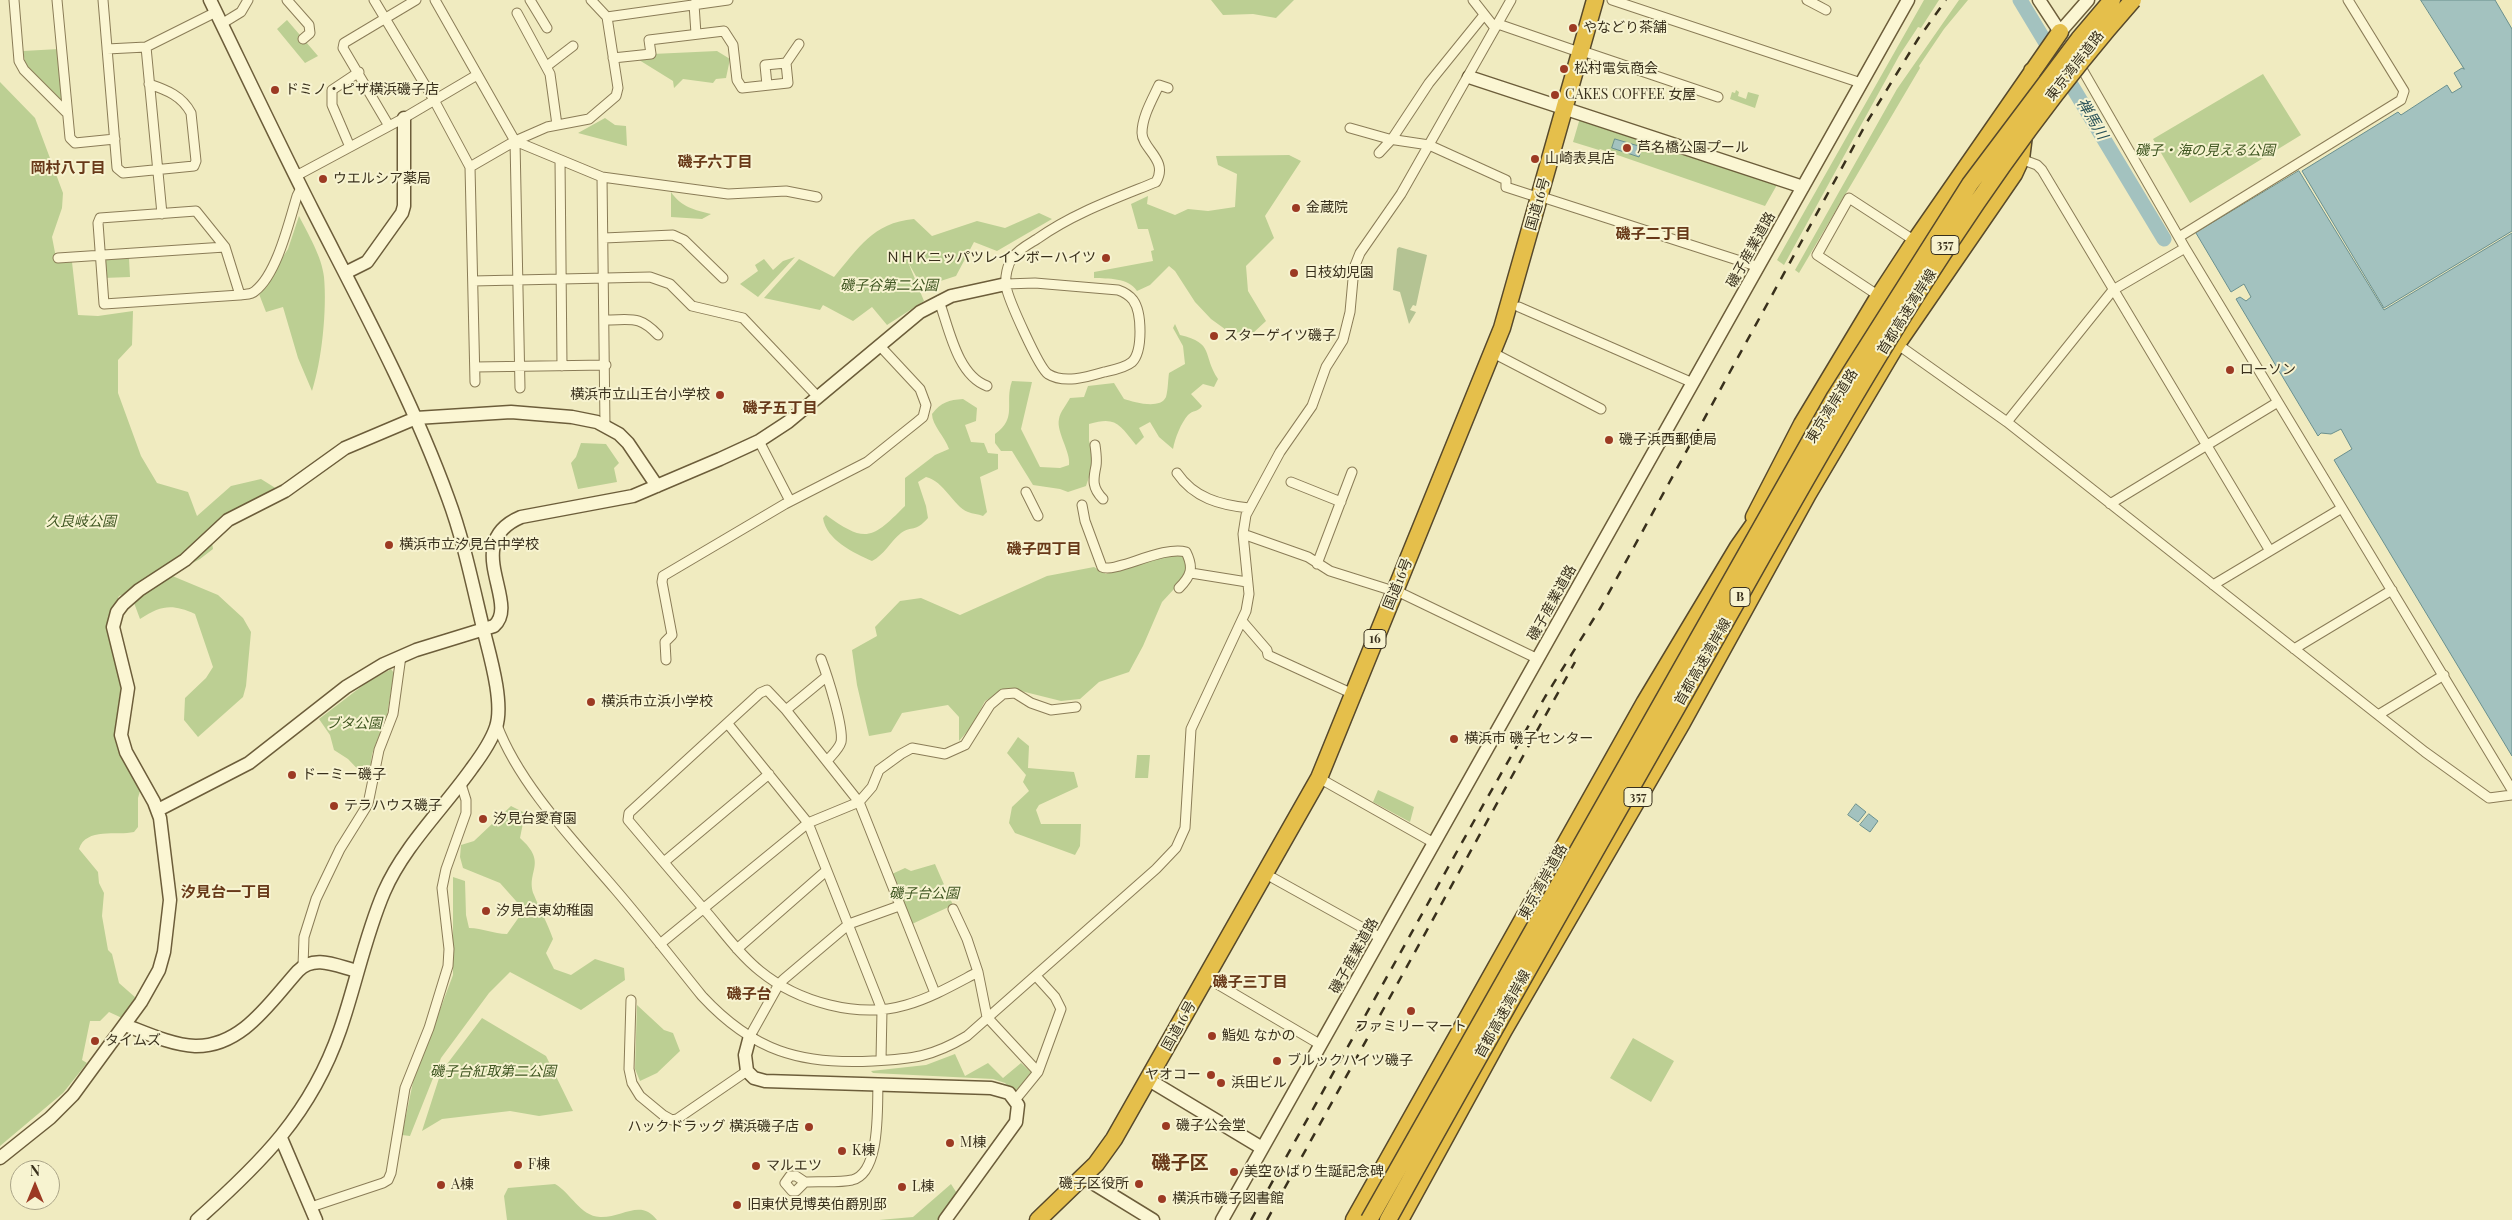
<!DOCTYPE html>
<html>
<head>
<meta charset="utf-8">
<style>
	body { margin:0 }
	#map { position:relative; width:2512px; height:1220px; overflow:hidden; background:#f0ebc0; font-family:"Playfair Display",serif }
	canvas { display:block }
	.north { position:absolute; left:10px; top:1160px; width:50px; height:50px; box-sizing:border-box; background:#f7f3d0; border:1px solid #aba588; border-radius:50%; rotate:0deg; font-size:14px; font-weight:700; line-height:20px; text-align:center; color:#39301c }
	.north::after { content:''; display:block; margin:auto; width:18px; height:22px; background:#9c3a23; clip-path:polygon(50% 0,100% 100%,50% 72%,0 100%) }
</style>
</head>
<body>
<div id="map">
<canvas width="2512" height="1220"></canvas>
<div class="north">N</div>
</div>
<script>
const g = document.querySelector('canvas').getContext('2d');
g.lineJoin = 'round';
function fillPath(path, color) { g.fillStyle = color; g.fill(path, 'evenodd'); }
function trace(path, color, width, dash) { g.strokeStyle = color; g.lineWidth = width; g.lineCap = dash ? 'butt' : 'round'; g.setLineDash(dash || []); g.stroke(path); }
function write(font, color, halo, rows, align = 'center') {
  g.font = font + ' "Playfair Display","Noto Sans JP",serif'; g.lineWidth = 4; g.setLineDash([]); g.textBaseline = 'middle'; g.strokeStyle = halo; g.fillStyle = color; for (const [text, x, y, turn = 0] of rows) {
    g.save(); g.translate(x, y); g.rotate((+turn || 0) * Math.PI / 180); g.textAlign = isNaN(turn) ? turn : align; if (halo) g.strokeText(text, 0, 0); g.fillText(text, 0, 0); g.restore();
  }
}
fillPath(new Path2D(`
	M1211,0H1294L1276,18L1253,14L1223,15Z
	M1924,0H1939L1921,28L1918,27L1899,56L1784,265L1777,260Z
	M1959,0H1968L1944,29L1919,66L1920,68L1799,273L1795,270L1897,89Z
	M287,20L318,56L305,63L277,29Z
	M59,49L64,104L26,68L23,51Z
	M717,51L730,59L726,78L716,79L713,83L683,79L674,88L673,81L631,55Z
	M2263,74L2301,135L2190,203L2153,139Z
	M0,82L35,118L63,193L62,208L52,237L57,263L72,262L78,315L98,316L133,311L132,345L118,360V393L141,456L157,483L188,492L197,516L231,486L261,479L277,489L210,530L213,549L200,559L170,575L218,595L243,618L251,632L246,686L243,697L198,737L184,720L185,698L206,678L213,667L195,614C172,604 162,605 140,619L130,592L119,596L114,606L121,688L115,729L117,739L136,777L140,791L138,798V827L134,832C117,836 86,827 79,849L98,872L99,883L104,893L102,916L108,950L112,954L119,983L136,998L122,1018L109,1012L100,1021H90L82,1060L87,1063L63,1093L0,1146Z
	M1736,90L1739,92L1738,96L1746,99L1748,92L1759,95L1755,108L1730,99L1732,92L1735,93Z
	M605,118L615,125L626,126L627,146L578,133Z
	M1580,118L1778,183L1765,206L1600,149L1599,150L1573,142Z
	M1289,155L1301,161L1265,216L1274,238L1246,266L1248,291L1266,321L1253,333L1229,332L1211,319L1195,302L1175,271L1169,266L1150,285L1137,291C1128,277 1108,279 1094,278V272L1153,261L1151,251L1154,250L1148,229H1138L1131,204L1148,196L1147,204L1175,215L1188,209L1208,211L1235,207L1237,174L1218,165L1216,156Z
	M671,192C681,207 695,210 711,214L702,219L671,217Z
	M1039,213L1052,219L997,251L974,242L956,276L922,287L908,262L924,301L887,325L872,307L853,321L823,305L820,310L764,298L799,259L834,277C859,248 872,223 914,219L932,236L977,221L1005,228Z
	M299,216C308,234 322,257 324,277C327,310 322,360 312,391L298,358L283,307L266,312L259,294L288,249Z
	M795,257L758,297L740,284L758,271L755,265L764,259L773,270L783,261Z
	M129,258L130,277L103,278V260Z
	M1175,324L1180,335C1215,343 1202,355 1218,379L1214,387L1203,384L1191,394L1202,406C1198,412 1193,410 1188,415C1181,423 1175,438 1173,449L1159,437L1150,422L1139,428L1144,437L1136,445C1119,424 1116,416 1089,424V441L1093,452L1092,468L1086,486L1068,492L1060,489L1033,485L1012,451H1001L995,443V434C1018,418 1004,403 1012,381L1032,382L1021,429L1040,467L1060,468L1069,465C1071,452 1056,432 1059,419C1060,412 1067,404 1070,398L1084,397L1088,386L1114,383L1124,399C1134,402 1160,410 1166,397C1168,390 1168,380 1169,373L1185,364L1183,346L1173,328Z
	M963,399L977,408L976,421L965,425L971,442L984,443L988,453L998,454V469L980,477L987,512L983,516C978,514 973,514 968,512C953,506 944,481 926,477L918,482L926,506L928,518C915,533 912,525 901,533C890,542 884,555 872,561C854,553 826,540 823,518L826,515C866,544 872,539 905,506V478L935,455L949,449C945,437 932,425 932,414C941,402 949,400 963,399Z
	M581,443L606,444L619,463L614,468L617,482L578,489L571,463L576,457Z
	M1185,554L1186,576L1162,602L1143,646L1129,672L1099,682L1080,699L1061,701L1009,688L985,701L972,726L959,741V717L948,705L902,713L891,732L869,736L857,685L852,650L877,636L875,627L900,601L921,598L960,615L1047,576L1094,567L1106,574L1162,557Z
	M391,669L394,673L387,715L372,754L369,781L348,759L334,750L330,735L319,719L366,683Z
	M1018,737L1029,746L1028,768L1074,772L1078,787L1039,805L1036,810L1041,824H1081L1080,846L1075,855L1015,833L1009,823L1012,807L1029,791L1023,782L1026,775L1007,753Z
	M1137,755H1150L1148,778H1135Z
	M1378,790L1414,807L1410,822L1373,802Z
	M511,806L525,813L520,838C549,864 525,871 534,895C540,910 548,924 553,939L546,953L554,969L571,975L595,959L624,968L625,980L581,1010L510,972L489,993L441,1058L410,1136L402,1135L413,1082L453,975V877L465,881L466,915L469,928C483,928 493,934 507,934L524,910L500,883L463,868L460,857L461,845L474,841Z
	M935,864L953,905L912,924L892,874L905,868L911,871Z
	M637,1005L664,1030L673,1033L680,1051L657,1073L640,1081L635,1069Z
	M482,1018L546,1056L573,1111L539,1116L510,1111L442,1119L422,1131L441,1072Z
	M1633,1038L1674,1061L1651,1102L1610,1078Z
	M955,1054L965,1076L988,1063L1003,1078L1021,1063L1032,1073L1016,1094L1005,1083L993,1079L873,1073L871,1071L926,1065Z
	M555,1184C571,1193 580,1216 600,1217C622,1218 641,1198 657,1220H507L504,1196L508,1188Z
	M951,1184L958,1195L939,1220H879L913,1217Z`), '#bccf93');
fillPath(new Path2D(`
	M1399,247L1427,255L1416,306L1413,305L1410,310L1416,312L1409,324L1400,292L1393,290L1397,249Z`), '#b4c393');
const water = new Path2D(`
	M2421,0H2495L2512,29V231L2384,308L2302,171L2398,112L2401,115L2447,85L2452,93L2462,87L2454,73L2462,68L2464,69Z
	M1615,139L1642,147L1639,157L1612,148Z
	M2299,171L2384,310L2512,233V756L2334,460L2352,449L2341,429L2331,434L2321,433L2318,436L2236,299L2240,297L2246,301L2251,297L2244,284L2231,292L2196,233Z
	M1856,804L1866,812L1858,822L1848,815Z
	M1869,814L1878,821L1870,832L1860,825Z`);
fillPath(water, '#a3c2bf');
trace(water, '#6a908e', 1);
trace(new Path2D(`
	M2020,0L2164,239`), '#a3c2bf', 15);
const street = new Path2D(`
	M14,0L19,61L24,70L67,113
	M57,0L70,138L75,143L115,139
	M103,0L117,168L123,173L194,166L196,161L191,113C182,96 167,90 149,84
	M287,0L309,25L310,33L303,39
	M374,0L434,100L470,167
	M435,0L515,141L602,177L728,194L786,191L817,197
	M530,0L547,28
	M1473,0L1495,28
	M1612,0L1861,83
	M1807,0L1826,10
	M694,4L696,34
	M517,13L550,74L557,125
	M607,17L728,0
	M223,23L241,12L248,0
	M1498,24L1579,52
	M146,47L162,214
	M107,49L146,47L216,12
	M1588,53L1718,97
	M613,58L651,54L649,40L724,31L733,45L737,80L742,88L788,83L786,63L799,44
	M2078,62L2185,248L2512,790
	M547,66L573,46
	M767,85L765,65L786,63
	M389,126L343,48L344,43L416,0
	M1350,128L1389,139L1429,145L1506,180V187L1540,198
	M515,141L520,388
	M350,147L332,105V90L359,72
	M1379,153L1392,139L1429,83L1484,15
	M2021,159L2037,165L2042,170L2270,551
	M560,160L562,366
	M296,176L404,118L477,75
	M602,177L605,426
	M1548,199L1759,267
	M2179,237L2401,100L2404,91L2348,0
	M604,238L673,235L684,240L723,278
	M58,258L225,247
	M473,281L650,277L670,284L692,306L743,318L818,397
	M1006,284L1035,283L1118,290C1124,292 1129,295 1133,300C1142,312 1143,351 1132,362C1125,368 1113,370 1104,372C1087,377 1064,384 1048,374C1039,368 1008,299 1006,286C1005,277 1007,265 1013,257C1019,249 1029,244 1037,239C1074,213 1114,199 1156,182C1169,160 1142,149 1142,133C1142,117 1152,100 1159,85L1168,88
	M240,295L225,247L196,211L100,218L98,223L104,304L240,295C245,294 251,295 255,291C277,274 289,222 297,196L301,188
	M1879,296L1817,255L1849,198L1915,241
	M939,301C949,328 957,375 987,386
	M1519,307L1693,383
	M605,320C632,320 639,315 658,335
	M1897,344L2007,422L2425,752L2489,798L2512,795
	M1499,356L1601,409
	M475,367L606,365
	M475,382L470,167L515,141L547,127L589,119L616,96L618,88L607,17L591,0
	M2007,422L2113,290L2185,248
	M759,441L790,501
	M1095,445C1096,452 1097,460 1096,466C1093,480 1092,488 1103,499
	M1177,473C1194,498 1220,505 1249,508
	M1291,482L1341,502
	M1026,492L1038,516
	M2110,504L2278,402
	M1082,505L1085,521L1102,567C1114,574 1163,545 1186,552C1194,568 1191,576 1179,588
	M1243,534L1308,557L1330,571L1403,594L1538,659
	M1317,564L1352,472
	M1191,573L1247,582
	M2213,585L2342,508
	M1242,621L1267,650L1268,655L1353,694
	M2294,649L2392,590
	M821,659C827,675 844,727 841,742C839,749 831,756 827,761
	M666,660L665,642L672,635L662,582L663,576L785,504L867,462L917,422L923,417L926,405L920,389L879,345
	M786,710L826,677
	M2378,715L2444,675
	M728,724L808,823L882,1010L881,1060
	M497,725C519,784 574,841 615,889C645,924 673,960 702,996C753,1051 800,1065 873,1061C912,1059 932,1057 967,1036L1156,869L1176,848L1185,828L1191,729L1246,611L1249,594L1243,534L1246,515L1280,452L1312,406L1326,367L1343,340L1350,312L1354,268L1360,253L1401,194L1511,0
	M1319,778L1434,843
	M664,862L769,774
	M1273,878L1381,938
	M953,909L967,939L978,972L987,1017L1038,1072
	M660,944L808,823L859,802L872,787L879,770L901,754L912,748L945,754L965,745L990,705L1003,694L1015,693L1031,703L1051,710L1076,707
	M737,949L826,871
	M303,966L304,937L316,899L340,849L368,804L379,750L393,714L401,656
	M1214,982L1321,1045
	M935,993L859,802L786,710L767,690L760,693L629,813L628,820C655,852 682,884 709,915C725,934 740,955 760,971C798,1002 858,1019 906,1005C931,998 955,984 978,972
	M631,1000L629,1069L632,1083L640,1096L663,1115L672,1120L677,1119L747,1071
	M750,1036L779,984L784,979L849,924L899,906
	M1016,1099L1038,1072L1061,1009L1055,997L1036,976
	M805,1182L796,1176H790L785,1183L792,1191H796L805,1182C820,1181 838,1183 852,1180C881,1173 877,1107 878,1084
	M311,1207L383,1183L388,1180L391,1173L405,1088L429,1028L448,966L449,949L442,888L446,869L466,813V800L461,784`);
const secondary = new Path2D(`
	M2039,0L2060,32L2088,0
	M1469,77L1803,187
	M345,273L367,262L402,213L404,206V118
	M158,810L249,763L346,687L384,664L416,650L494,626C521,603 460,543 521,517L633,496L720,459L759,441L788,422L920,312L951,296L1006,284
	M125,1025C146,1033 172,1045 195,1046C242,1047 270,1002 298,971C314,954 337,966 357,971
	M750,1036L745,1055L747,1071L754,1078L765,1081L991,1088L1009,1093L1018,1105L1016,1122L945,1220
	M1149,1080L1262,1148
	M281,1138L316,1220
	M0,1158L50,1118L73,1095L141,1002L159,970L164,952L170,900L160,818L154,802L126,752L121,735L128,688L113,627L117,612L123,604L139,590L185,560L228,520L285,491L345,448L416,418L511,412L572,417L597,422L619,434L628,443L657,486
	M1091,1182L1153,1220
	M197,1220C261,1163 311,1114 340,1030C356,984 365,936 384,892C404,846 443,809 472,768C481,756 491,742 496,727C504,703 490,656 484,632C473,587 464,541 448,498C412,399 361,305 313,211C278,142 244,70 210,0
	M1222,1220L1908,0`);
const highway = new Path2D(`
	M1754,517L1802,424L1879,296L1915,241L2060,32
	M1038,1220L1096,1164L1114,1139L1319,778L1502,328L1595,0
	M1354,1220L1645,702L1738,547L1764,510
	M1400,1220L1504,1030L1682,723L1808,494L1897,344L2014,174L2021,159L2032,71`);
trace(street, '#8a7c57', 11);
trace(secondary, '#6c5d3a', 15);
trace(highway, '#57492b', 19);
trace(street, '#fbf6d3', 9);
trace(secondary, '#fbf6d3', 12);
trace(highway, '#e5bf4b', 16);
trace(new Path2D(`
	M1251,1220L1474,821L1545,697L1601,607L1867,122L1918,39L1946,0
	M1267,1220L1575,662`), '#39301c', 2.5, [9, 9]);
const highwayBridge = new Path2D(`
	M1369,1220L1835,397L1970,184L2079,39L2112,0
	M1388,1220C1505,1008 1626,798 1745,587C1859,385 1979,174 2133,0`);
trace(highwayBridge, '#57492b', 19, []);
trace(highwayBridge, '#e5bf4b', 16);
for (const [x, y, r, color] of [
	[1573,28,5,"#9c3a23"],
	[1564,69,5,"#9c3a23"],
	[275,90,5,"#9c3a23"],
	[1555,95,5,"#9c3a23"],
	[1627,148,5,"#9c3a23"],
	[1535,159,5,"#9c3a23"],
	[323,179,5,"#9c3a23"],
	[1296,208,5,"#9c3a23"],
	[1106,258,5,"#9c3a23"],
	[1294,273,5,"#9c3a23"],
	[1214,336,5,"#9c3a23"],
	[2230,370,5,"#9c3a23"],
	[720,395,5,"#9c3a23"],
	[1609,440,5,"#9c3a23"],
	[389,545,5,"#9c3a23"],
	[591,702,5,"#9c3a23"],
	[1454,739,5,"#9c3a23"],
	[292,775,5,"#9c3a23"],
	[334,806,5,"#9c3a23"],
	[483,819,5,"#9c3a23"],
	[486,911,5,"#9c3a23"],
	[1411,1011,5,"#9c3a23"],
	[1212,1036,5,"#9c3a23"],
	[95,1041,5,"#9c3a23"],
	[1277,1061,5,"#9c3a23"],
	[1211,1075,5,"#9c3a23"],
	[1221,1083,5,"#9c3a23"],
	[1166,1126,5,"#9c3a23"],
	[809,1127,5,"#9c3a23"],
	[950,1143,5,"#9c3a23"],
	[842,1151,5,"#9c3a23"],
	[518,1165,5,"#9c3a23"],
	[756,1166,5,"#9c3a23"],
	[1234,1172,5,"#9c3a23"],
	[1139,1184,5,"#9c3a23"],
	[441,1185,5,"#9c3a23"],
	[902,1187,5,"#9c3a23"],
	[1162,1199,5,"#9c3a23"],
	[737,1205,5,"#9c3a23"]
]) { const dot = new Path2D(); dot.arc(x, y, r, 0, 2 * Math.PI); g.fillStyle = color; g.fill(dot); trace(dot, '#f7f3d0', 2); }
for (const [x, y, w] of [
	[1945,245,28],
	[1740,597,20],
	[1375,639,22],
	[1638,797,28]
]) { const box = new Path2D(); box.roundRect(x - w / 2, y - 9.5, w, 19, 4); g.fillStyle = '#f7f3d0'; g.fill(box); trace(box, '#39301c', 1); }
write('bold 12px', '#39301c', null, [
	["357",1945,245],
	["B",1740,597],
	["16",1375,639],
	["357",1638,797]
]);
write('14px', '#39301c', '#f7f3d0', [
	["やなどり茶舗",1583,28],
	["松村電気商会",1574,69],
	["ドミノ・ピザ横浜磯子店",285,90],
	["CAKES COFFEE 女屋",1565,95],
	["芦名橋公園プール",1637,148],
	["山崎表具店",1545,159],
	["ウエルシア薬局",333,179],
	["金蔵院",1306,208],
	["ＮＨＫニッパツレインボーハイツ",1096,258,"right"],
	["日枝幼児園",1304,273],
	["スターゲイツ磯子",1224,336],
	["ローソン",2240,370],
	["横浜市立山王台小学校",710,395,"right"],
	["磯子浜西郵便局",1619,440],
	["横浜市立汐見台中学校",399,545],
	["横浜市立浜小学校",601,702],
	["横浜市 磯子センター",1464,739],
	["ドーミー磯子",302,775],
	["テラハウス磯子",344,806],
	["汐見台愛育園",493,819],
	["汐見台東幼稚園",496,911],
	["ファミリーマート",1411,1027,"center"],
	["鮨処 なかの",1222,1036],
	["タイムズ",105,1041],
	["ブルックハイツ磯子",1287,1061],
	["ヤオコー",1201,1075,"right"],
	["浜田ビル",1231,1083],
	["磯子公会堂",1176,1126],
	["ハックドラッグ 横浜磯子店",799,1127,"right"],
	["M棟",960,1143],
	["K棟",852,1151],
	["F棟",528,1165],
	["マルエツ",766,1166],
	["美空ひばり生誕記念碑",1244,1172],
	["磯子区役所",1129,1184,"right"],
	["A棟",451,1185],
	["L棟",912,1187],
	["横浜市磯子図書館",1172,1199],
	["旧東伏見博英伯爵別邸",747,1205]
], 'left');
write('14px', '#39301c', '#f7f3d0', [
	["東京湾岸道路",2075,66,-52],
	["国道16号",1538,204,-74],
	["磯子産業道路",1751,250,-61],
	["首都高速湾岸線",1907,312,-58],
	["東京湾岸道路",1832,406,-58],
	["国道16号",1398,584,-68],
	["磯子産業道路",1552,603,-61],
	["首都高速湾岸線",1703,662,-60],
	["東京湾岸道路",1543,882,-61],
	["磯子産業道路",1354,956,-61],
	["首都高速湾岸線",1503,1014,-61],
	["国道16号",1179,1026,-61]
]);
write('italic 14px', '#3f5621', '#f7f3d0', [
	["磯子・海の見える公園",2205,151],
	["磯子谷第二公園",889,286],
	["久良岐公園",81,522],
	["ブタ公園",354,724],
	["磯子台公園",924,894],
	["磯子台紅取第二公園",493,1072]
]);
write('italic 15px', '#2a5359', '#f7f3d0', [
	["禅馬川",2092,119,59]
]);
write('bold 15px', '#683919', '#f7f3d0', [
	["磯子六丁目",715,162],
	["岡村八丁目",68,168],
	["磯子二丁目",1653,234],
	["磯子五丁目",780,408],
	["磯子四丁目",1044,549],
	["汐見台一丁目",226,892],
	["磯子三丁目",1250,982],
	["磯子台",749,994]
]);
write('bold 19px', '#683919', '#f7f3d0', [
	["磯子区",1180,1163]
]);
</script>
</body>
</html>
